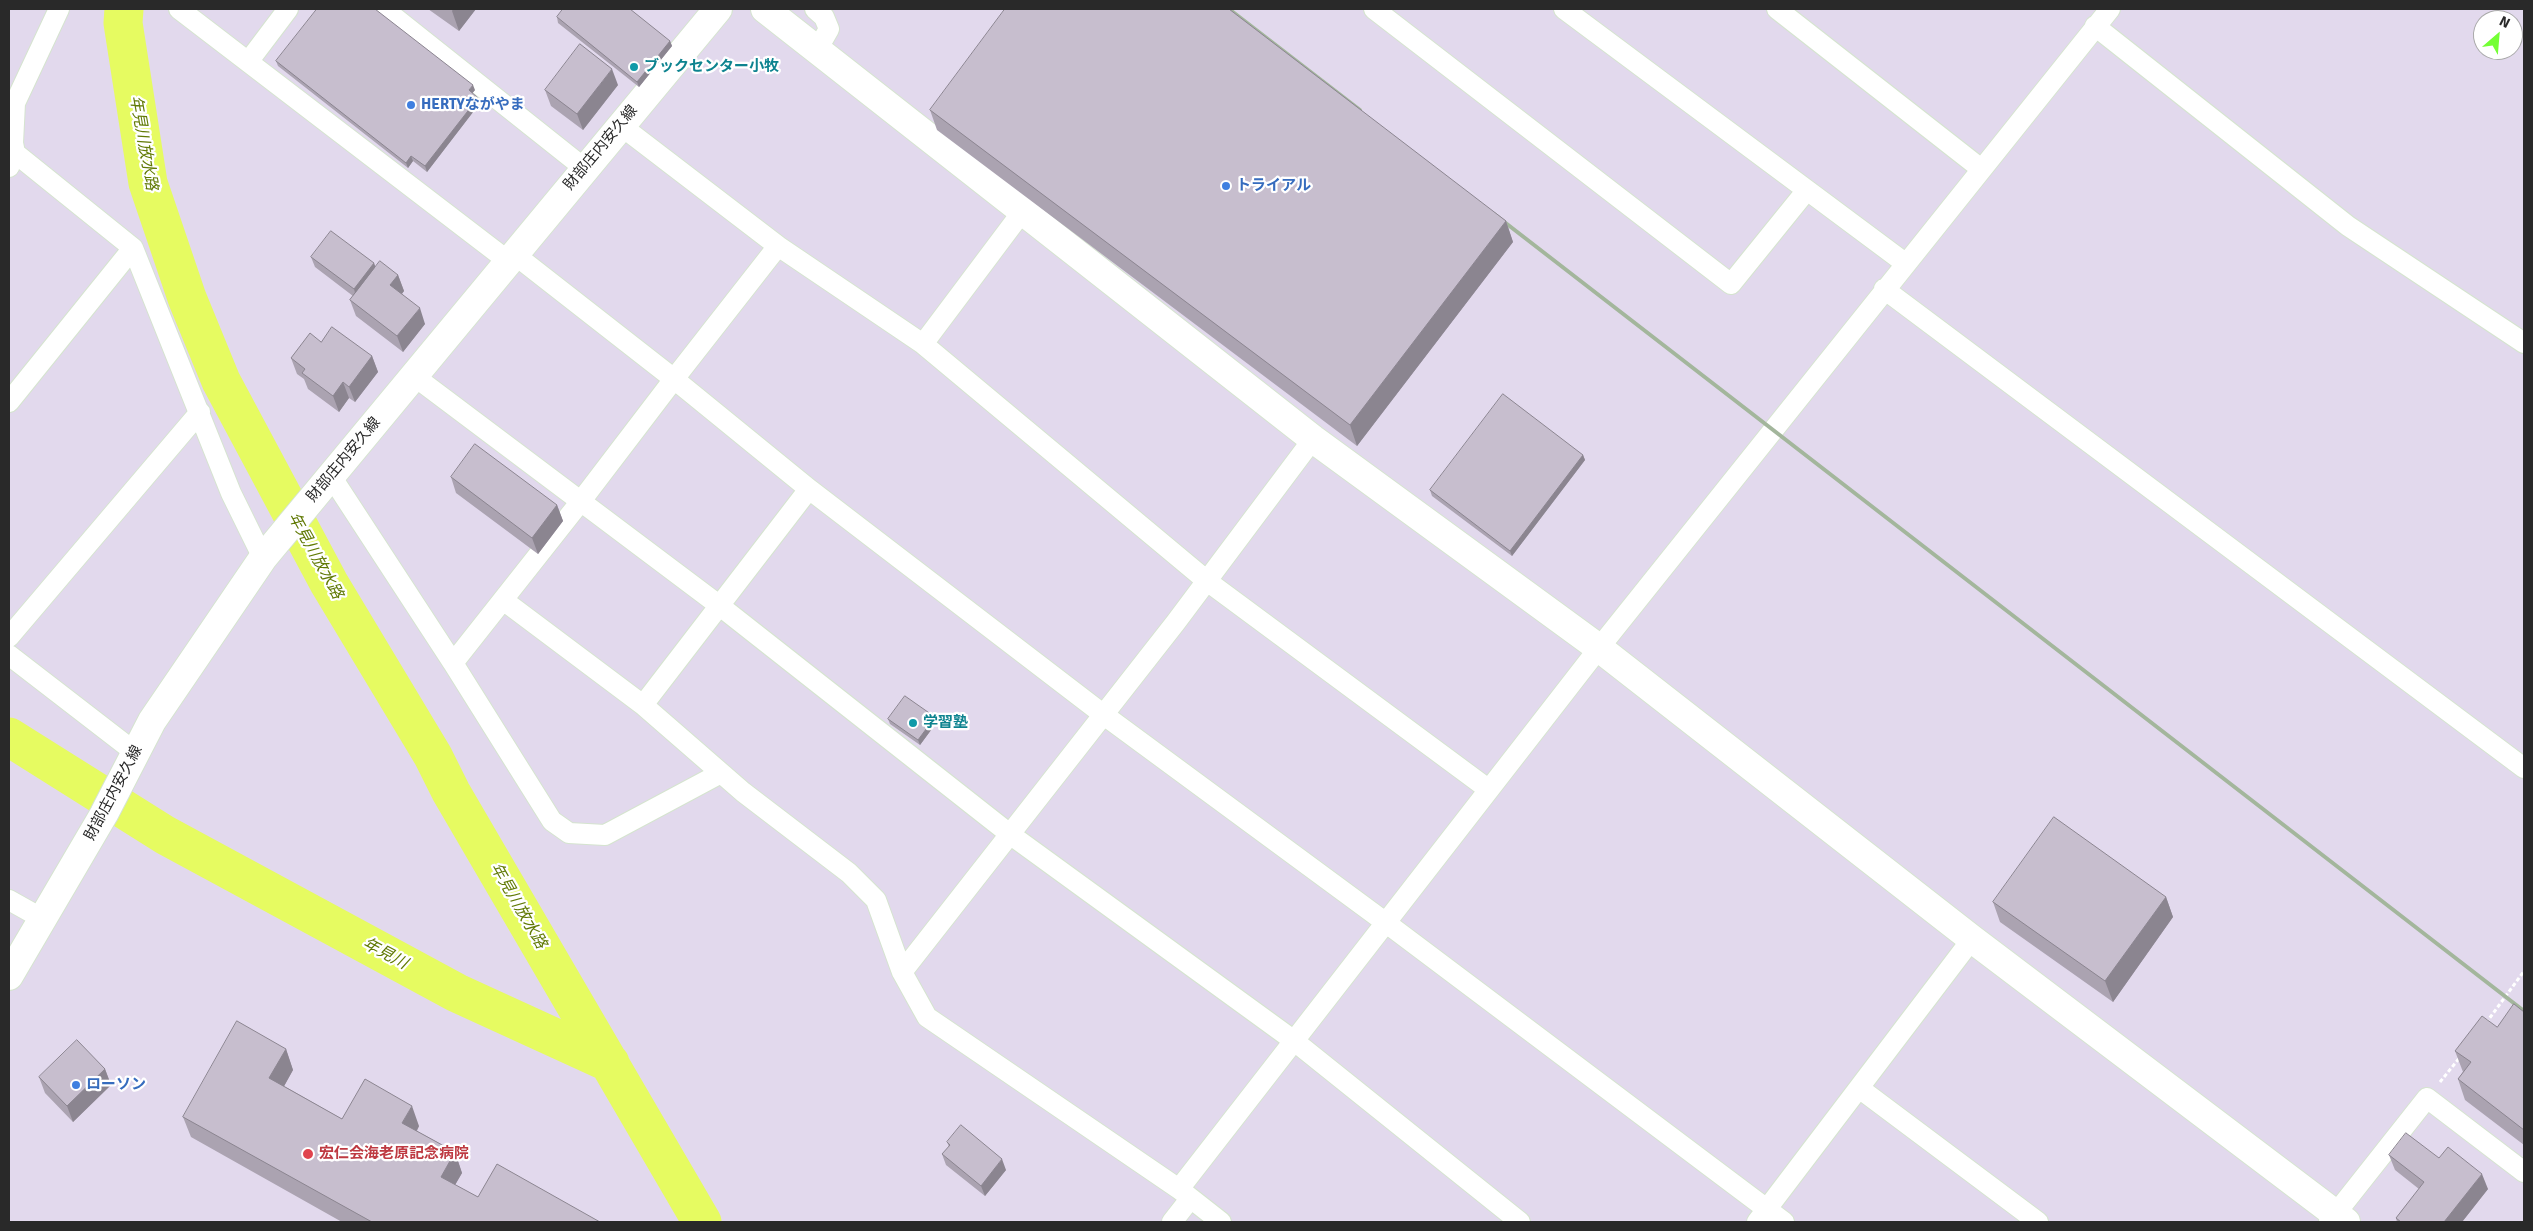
<!DOCTYPE html>
<html>
<head>
<meta charset="utf-8">
<style>
	body { margin:0 }
	#map { position:relative; width:2533px; height:1231px; overflow:hidden; background:#e2d9ed; font-family:Signika,sans-serif }
	canvas { display:block }
	.frame { position:absolute; inset:0; border:10px solid #292929; pointer-events:none }
	.north { position:absolute; left:2473px; top:10px; width:50px; height:50px; box-sizing:border-box; background:#fff; border:1px solid #a9a9a9; border-radius:50%; rotate:27deg; font-size:14px; font-weight:700; line-height:20px; text-align:center; color:#292929 }
	.north::after { content:''; display:block; margin:auto; width:18px; height:22px; background:#74ff35; clip-path:polygon(50% 0,100% 100%,50% 72%,0 100%) }
</style>
</head>
<body>
<div id="map">
<canvas width="2533" height="1231"></canvas>
<div class="frame"></div>
<div class="north">N</div>
</div>
<script>
const g = document.querySelector('canvas').getContext('2d');
g.lineJoin = 'round';
function trace(path, color, width, dash) { g.strokeStyle = color; g.lineWidth = width; g.lineCap = dash ? 'butt' : 'round'; g.setLineDash(dash || []); g.stroke(path); }
function fillPath(path, color) { g.fillStyle = color; g.fill(path, 'evenodd'); }
function write(font, color, halo, rows, align = 'center') {
  g.font = font + ' Signika,"Noto Sans JP",sans-serif'; g.lineWidth = 4.5; g.setLineDash([]); g.textBaseline = 'middle'; g.strokeStyle = halo; g.fillStyle = color; for (const [text, x, y, turn = 0] of rows) {
    g.save(); g.translate(x, y); g.rotate((+turn || 0) * Math.PI / 180); g.textAlign = isNaN(turn) ? turn : align; if (halo) g.strokeText(text, 0, 0); g.fillText(text, 0, 0); g.restore();
  }
}
trace(new Path2D(`
	M124,9L123,23L148,183L187,298L221,381L329,583L433,756L451,792L702,1222
	M9,737L165,835L457,993L610,1063`), '#e6fb61', 39);
const street = new Path2D(`
	M179,9L508,261
	M384,9L584,168
	M815,9L824,17L829,29L817,50
	M1374,9L1731,284L1807,190
	M1564,9L1905,263
	M1777,9L1980,168
	M2095,26L2348,226L2524,343
	M248,62L288,9
	M620,125L778,246
	M15,153L133,248L231,493L263,558
	M9,167L15,153L13,143L15,103L59,9
	M1022,212L923,344L778,246L674,379L809,489L643,705L743,792L849,873L876,900L902,972L927,1017L1179,1189L1221,1222
	M1884,289L2524,768
	M923,344L1207,581L1488,789
	M414,376L720,606L1011,835L1293,1040L1520,1222
	M9,402L133,248
	M331,476L453,663L581,501L674,379L514,254
	M809,489L1104,715L1385,922L1784,1222
	M503,600L643,705
	M9,637L200,412
	M9,655L136,753
	M453,663L552,821L569,833L605,835L721,773
	M9,900L43,919
	M902,972L1176,622L1313,439
	M1859,1088L2038,1222
	M1179,1189L1599,648L2110,9
	M1172,1222L1190,1199
	M1757,1222L1972,939
	M2329,1222L2427,1098L2524,1172`);
const secondary = new Path2D(`
	M765,9L1313,439L1599,648L1972,939L2346,1222
	M9,976L104,814L152,721L263,558L718,9`);
trace(street, '#d5e4cf', 22);
trace(secondary, '#d5e4cf', 30);
trace(new Path2D(`
	M2486,1023L2524,971
	M2440,1082L2461,1056`), '#fff', 3, [4, 2.5]);
trace(street, '#fff', 20);
trace(secondary, '#fff', 28);
trace(new Path2D(`
	M1229,9L1360,110
	M1494,214L2524,1011`), '#a3b69c', 4);
fillPath(new Path2D(`
	M428,9H476L459,31Z
	M557,17L670,41L672,46L639,87L558,23Z
	M276,61L475,90L472,93L478,98L480,103L427,172L413,161L408,168L278,66Z
	M618,85L583,130L551,106L545,90Z
	M930,110L1506,221L1513,242L1357,446L937,130Z
	M311,257L374,263L375,268L398,275L404,291L402,294L425,324L403,352L356,316L350,300L353,296L315,267Z
	M321,342L372,356L378,372L355,402L349,398L339,412L308,389L304,379L297,374L291,358Z
	M1583,455L1585,460L1512,556L1432,496L1430,490Z
	M451,477L557,505L563,521L538,554L456,493Z
	M935,717L937,722L920,745L890,724L888,719Z
	M2166,897L2173,917L2113,1002L2000,922L1993,902Z
	M2524,1012V1145L2465,1100L2458,1079L2463,1072L2455,1051Z
	M286,1049L293,1070L284,1086L342,1119L419,1126L417,1131L455,1152L462,1173L455,1185L478,1197L600,1222H342L191,1137L183,1117Z
	M105,1069L111,1085L73,1122L45,1093L39,1077Z
	M947,1142L1006,1170L985,1196L946,1165L942,1154L949,1147Z
	M2389,1155L2439,1158L2488,1189L2462,1222H2397L2396,1218L2419,1189L2395,1170Z`), '#aba3b1');
fillPath(new Path2D(`
	M453,9H476L459,31L452,11Z
	M670,41L672,46L639,87L637,82Z
	M612,69L618,85L583,130L577,114Z
	M473,85L475,90L471,95L469,90Z
	M478,98L480,103L427,172L425,166Z
	M411,156L413,161L408,168L406,163Z
	M1506,221L1513,242L1357,446L1350,425Z
	M374,263L378,274L357,300L354,289Z
	M398,275L404,291L396,301L390,285Z
	M420,308L425,324L403,352L397,336Z
	M372,356L378,372L355,402L349,387Z
	M343,382L349,398L339,412L333,396Z
	M1583,455L1585,460L1512,556L1510,551Z
	M557,505L563,521L538,554L532,538Z
	M935,717L937,722L920,745L918,740Z
	M2166,897L2173,917L2113,1002L2105,981Z
	M286,1049L293,1070L277,1099L269,1078Z
	M105,1069L111,1085L73,1122L67,1106Z
	M412,1106L419,1126L410,1143L402,1123Z
	M455,1152L462,1173L448,1197L441,1177Z
	M1002,1159L1006,1170L985,1196L981,1186Z
	M2482,1174L2488,1189L2462,1222H2444Z`), '#8b8590');
const building = new Path2D(`
	M317,9H375L473,85L469,90L478,98L425,166L411,156L406,163L276,61Z
	M563,9H630L670,41L637,82L557,17Z
	M1005,9H1229L1506,221L1350,425L930,110Z
	M580,44L612,69L577,114L545,90Z
	M331,231L374,263L354,289L311,257Z
	M380,261L398,275L390,285L420,308L397,336L350,300Z
	M332,327L372,356L349,387L343,382L333,396L302,373L305,369L291,358L310,333L321,342Z
	M1503,394L1583,455L1510,551L1430,490Z
	M475,444L557,505L532,538L451,477Z
	M905,696L935,717L918,740L888,719Z
	M2054,817L2166,897L2105,981L1993,902Z
	M2514,1004L2524,1012V1130L2458,1079L2471,1062L2455,1051L2482,1016L2497,1027Z
	M237,1021L286,1049L269,1078L342,1119L365,1079L412,1106L402,1123L455,1152L441,1177L478,1197L497,1164L600,1222H372L183,1117Z
	M77,1040L105,1069L67,1106L39,1077Z
	M961,1125L1002,1159L981,1186L942,1154L950,1145L947,1142Z
	M2406,1133L2439,1158L2448,1147L2482,1174L2444,1222H2401L2396,1218L2424,1182L2389,1155Z`);
fillPath(building, '#c7bece');
trace(building, '#8b8590', 1);
for (const [x, y, r, color] of [
	[634,67,5,"#0f9aa8"],
	[411,105,5,"#3f7fe0"],
	[1226,186,5,"#3f7fe0"],
	[913,723,5,"#0f9aa8"],
	[76,1085,5,"#3f7fe0"],
	[308,1154,6,"#e0444e"]
]) { const dot = new Path2D(); dot.arc(x, y, r, 0, 2 * Math.PI); g.fillStyle = color; g.fill(dot); trace(dot, '#fff', 2); }
write('bold 15px', '#0d838f', '#fff', [
	["ブックセンター小牧",644,67],
	["学習塾",923,723]
], 'left');
write('bold 15px', '#366cbe', '#fff', [
	["HERTYながやま",421,105],
	["トライアル",1236,186],
	["ローソン",86,1085]
], 'left');
write('15px', '#292929', '#fff', [
	["財部庄内安久線",601,148,-50],
	["財部庄内安久線",344,460,-50],
	["財部庄内安久線",114,793,-62]
]);
write('bold 15px', '#be3a42', '#fff', [
	["宏仁会海老原記念病院",319,1154]
], 'left');
write('italic 16px', '#617a05', '#fff', [
	["年見川放水路",143,143,80],
	["年見川放水路",315,556,61],
	["年見川放水路",518,906,60],
	["年見川",385,954,28]
]);
</script>
</body>
</html>
